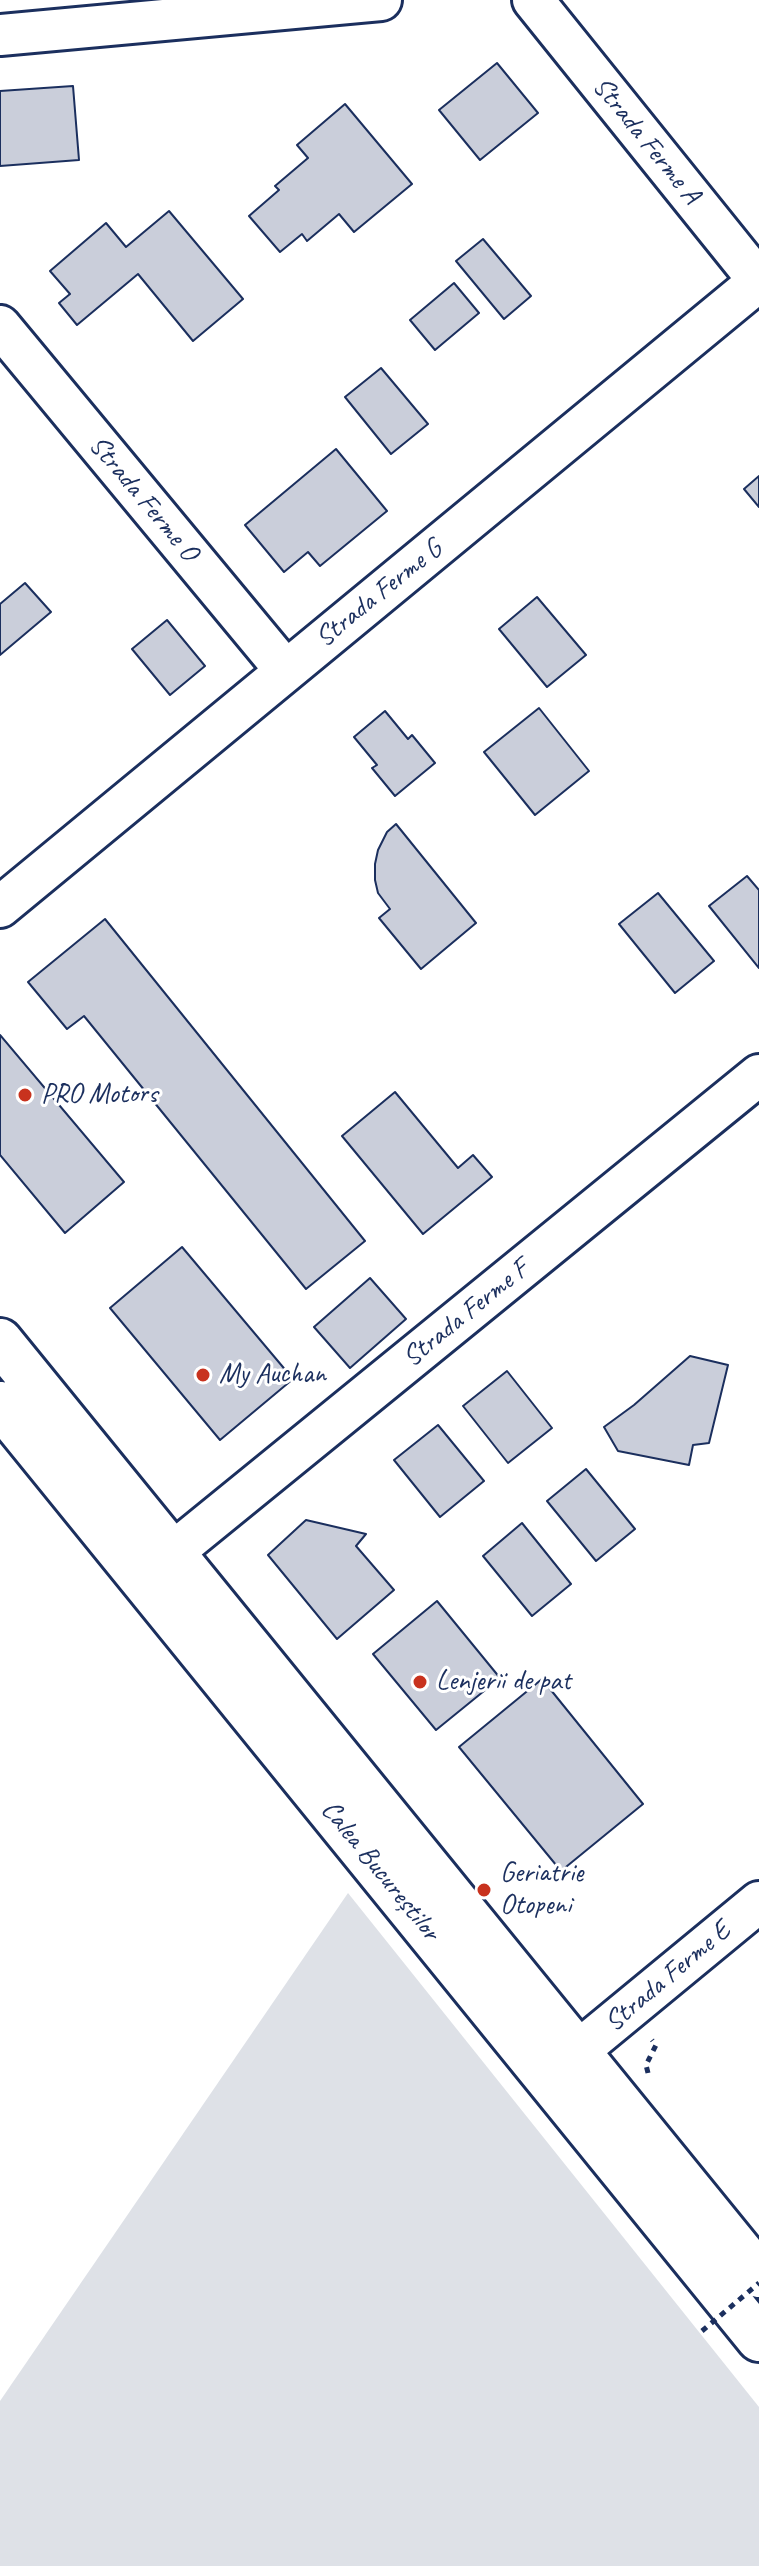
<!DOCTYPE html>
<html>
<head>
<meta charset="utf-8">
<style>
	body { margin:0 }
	canvas { display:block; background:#fff }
</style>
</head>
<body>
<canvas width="759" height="2566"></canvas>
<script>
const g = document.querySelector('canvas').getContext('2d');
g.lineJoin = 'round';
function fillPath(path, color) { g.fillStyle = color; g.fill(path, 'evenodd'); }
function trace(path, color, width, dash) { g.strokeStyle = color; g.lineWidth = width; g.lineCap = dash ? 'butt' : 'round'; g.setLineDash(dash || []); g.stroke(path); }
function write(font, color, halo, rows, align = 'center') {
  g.font = font + ' Caveat,sans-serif'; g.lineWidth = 6; g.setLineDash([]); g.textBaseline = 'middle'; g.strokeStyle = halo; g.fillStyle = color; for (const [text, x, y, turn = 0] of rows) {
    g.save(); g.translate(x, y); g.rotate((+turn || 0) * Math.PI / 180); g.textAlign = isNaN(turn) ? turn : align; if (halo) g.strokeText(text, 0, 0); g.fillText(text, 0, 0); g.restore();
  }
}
fillPath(new Path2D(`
	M348,1893L759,2407V2566H0V2401Z`), '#dee1e7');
const building = new Path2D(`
	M497,63L538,113L480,160L439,110Z
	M73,86L79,160L0,166V91Z
	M345,104L412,184L354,232L339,214L307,241L302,234L280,252L249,216L279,190L275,186L308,158L297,145Z
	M169,211L243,299L193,341L138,274L77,325L59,303L70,294L50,271L106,223L126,247Z
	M483,239L531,296L504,319L456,261Z
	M454,283L479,313L435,350L410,320Z
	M381,368L428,424L391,454L345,397Z
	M336,449L387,511L320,566L308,552L284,572L245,525Z
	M759,476V507L744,489Z
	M25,583L51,612L0,655V604Z
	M537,597L586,655L547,687L499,629Z
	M167,620L205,666L170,695L132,649Z
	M539,708L589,771L535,815L484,752Z
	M385,711L408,739L412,735L435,763L395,796L372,768L377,765L354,737Z
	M396,824L476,923L421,969L379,918L390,909L378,893L375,880V864L378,850L387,832Z
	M747,876L759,890V968L709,906Z
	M658,893L714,961L675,993L619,924Z
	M105,919L365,1241L306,1289L84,1016L67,1029L28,982Z
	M0,1035L124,1182L65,1233L0,1155Z
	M395,1092L458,1168L473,1155L492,1177L423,1234L342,1136Z
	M182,1247L293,1379L220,1440L110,1308Z
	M370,1278L406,1319L350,1368L314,1327Z
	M690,1356L728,1365L709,1443L693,1445L689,1465L618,1451L604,1427L634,1405Z
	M507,1371L552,1428L508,1463L463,1406Z
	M438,1425L484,1481L440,1517L394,1460Z
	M586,1469L635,1529L596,1561L547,1501Z
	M306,1520L366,1534L356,1546L394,1590L337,1639L268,1555Z
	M522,1523L571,1584L532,1616L483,1556Z
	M437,1601L500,1678L436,1730L373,1654Z
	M542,1679L643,1804L561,1871L459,1747Z`);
fillPath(building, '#caceda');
trace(building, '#1b2f5e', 2);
const minor = new Path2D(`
	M533,0L759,281
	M0,35L381,0
	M0,326L286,671
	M0,907L759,281
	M172,1553L759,1075
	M577,2052L759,1902`);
const highway = new Path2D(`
	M0,1341L759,2275
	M0,1404L759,2339`);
trace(minor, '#1b2f5e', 46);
trace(highway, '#1b2f5e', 50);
trace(new Path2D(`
	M648,2073L646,2065L656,2045L652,2040`), '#1b2f5e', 5, [6, 6]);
trace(minor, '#fff', 40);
trace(highway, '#fff', 44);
trace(new Path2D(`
	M702,2331L759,2283`), '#1b2f5e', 5, [6, 6]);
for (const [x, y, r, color] of [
	[25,1095,8,"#c8321e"],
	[203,1375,8,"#c8321e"],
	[420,1682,8,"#c8321e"],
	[484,1890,8,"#c8321e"]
]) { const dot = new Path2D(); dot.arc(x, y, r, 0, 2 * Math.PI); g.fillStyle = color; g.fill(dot); trace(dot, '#fff', 3); }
write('28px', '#1b2f5e', '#fff', [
	["Strada Ferme A",646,141,51],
	["Strada Ferme O",143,499,50],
	["Strada Ferme G",379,594,-39],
	["Strada Ferme F",466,1314,-39],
	["Calea Bucureștilor",380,1871,51],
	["Strada Ferme E",668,1977,-40]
]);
write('28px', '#1b2f5e', '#fff', [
	["PRO Motors",41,1095],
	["My Auchan",219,1375],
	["Lenjerii de pat",436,1682],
	["Geriatrie",500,1874],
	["Otopeni",500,1906]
], 'left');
</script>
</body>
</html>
